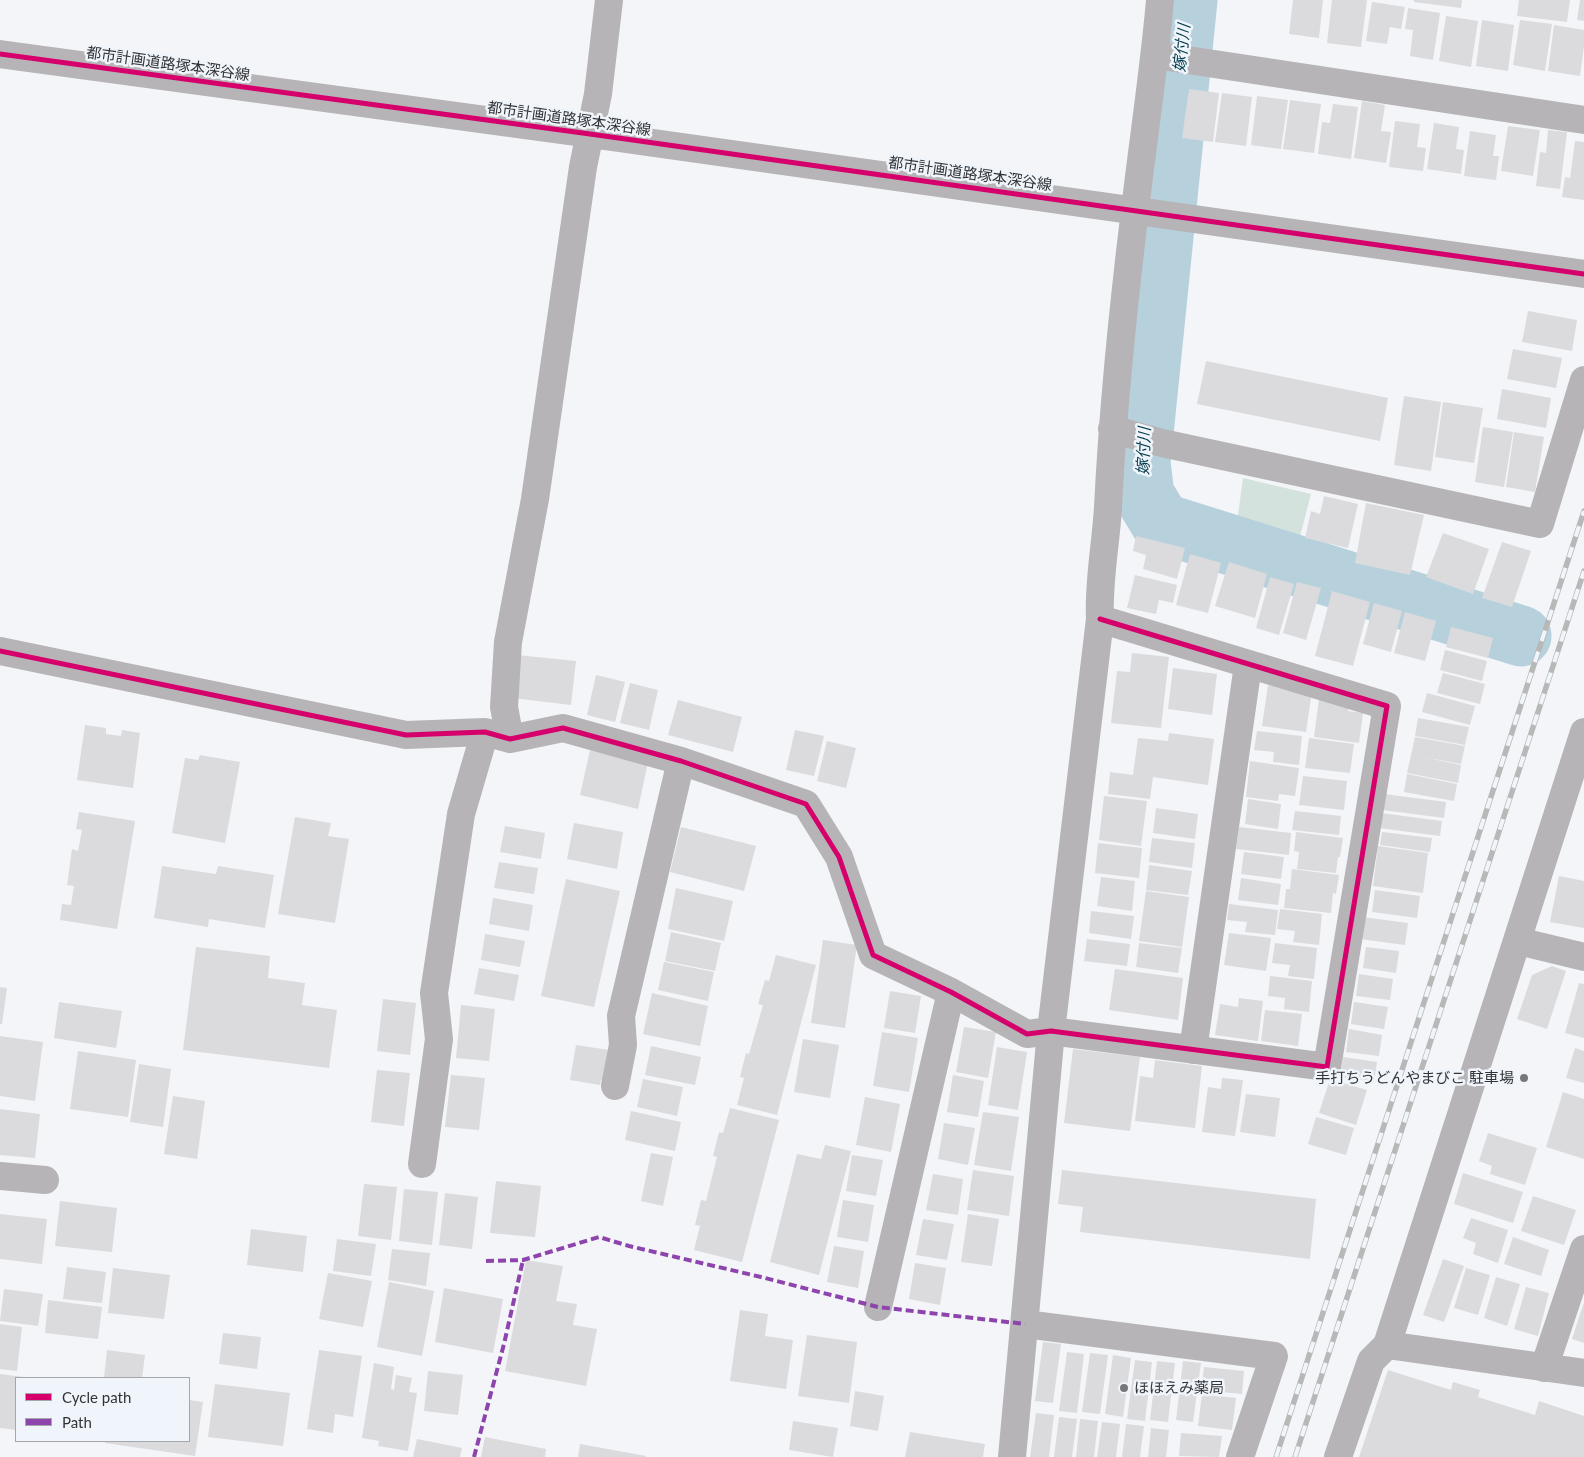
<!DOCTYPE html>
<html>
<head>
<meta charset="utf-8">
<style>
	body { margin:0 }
	#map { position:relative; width:1584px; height:1457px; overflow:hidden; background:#f3f5f8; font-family:Lato,sans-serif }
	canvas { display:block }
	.legend { position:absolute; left:15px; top:1377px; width:175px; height:65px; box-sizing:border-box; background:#f0f5fb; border:1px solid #a4a7ac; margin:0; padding:6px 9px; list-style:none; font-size:15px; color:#323336 }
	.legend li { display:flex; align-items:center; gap:10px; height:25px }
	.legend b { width:25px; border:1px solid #a4a7ac }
</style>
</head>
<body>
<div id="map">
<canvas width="1584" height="1457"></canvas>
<ul class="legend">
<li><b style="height:6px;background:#d6006c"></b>Cycle path</li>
<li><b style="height:6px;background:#8e44ad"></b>Path</li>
</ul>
</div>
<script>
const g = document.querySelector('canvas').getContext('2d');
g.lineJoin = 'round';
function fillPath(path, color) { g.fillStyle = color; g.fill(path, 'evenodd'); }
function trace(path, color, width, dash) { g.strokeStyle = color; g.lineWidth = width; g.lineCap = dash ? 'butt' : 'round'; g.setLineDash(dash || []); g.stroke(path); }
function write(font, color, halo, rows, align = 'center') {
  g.font = font + ' Lato,"Noto Sans JP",sans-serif'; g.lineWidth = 5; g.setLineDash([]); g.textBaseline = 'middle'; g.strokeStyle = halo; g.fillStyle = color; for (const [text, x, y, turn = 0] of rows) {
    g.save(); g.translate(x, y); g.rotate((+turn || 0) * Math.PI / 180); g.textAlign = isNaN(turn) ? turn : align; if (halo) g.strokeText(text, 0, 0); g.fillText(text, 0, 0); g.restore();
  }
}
fillPath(new Path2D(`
	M1243,478L1311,494L1297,548L1236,530Z`), '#d3e2dc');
trace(new Path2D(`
	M1187,0L1140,463L1144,495L1161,523L1521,636`), '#b7d1dc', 61);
fillPath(new Path2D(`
	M1293,0H1323L1319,38L1289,34Z
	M1332,0H1367L1361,47L1327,43Z
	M1414,0H1462L1461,8L1414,2Z
	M1519,0H1570L1567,22L1517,16Z
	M1580,0H1584V21L1577,20Z
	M1372,2L1405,7L1401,29L1390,27L1387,44L1366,41Z
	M1408,8L1440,13L1433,60L1410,56L1413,30L1405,29Z
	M1446,16L1478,21L1471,67L1439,61Z
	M1482,20L1514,25L1508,71L1476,66Z
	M1520,20L1552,24L1545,71L1513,65Z
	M1554,25L1584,30V46L1580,76L1548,71Z
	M1189,89L1219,93L1213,142L1182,138Z
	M1222,93L1252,97L1246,146L1215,142Z
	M1257,96L1288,100L1281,149L1251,145Z
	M1290,100L1321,104L1314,153L1283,149Z
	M1362,101L1385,105L1381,131L1391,132L1386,163L1354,158Z
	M1333,104L1358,107L1351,159L1318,154L1322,122L1330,123Z
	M1395,121L1420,124L1417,147L1426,148L1423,171L1389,167Z
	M1434,123L1459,127L1456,149L1464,150L1461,174L1427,169Z
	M1508,126L1540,130L1533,176L1501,171Z
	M1548,130L1567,132L1560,189L1536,186L1540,152L1546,153Z
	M1470,131L1496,135L1493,156H1499L1496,180L1464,176Z
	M1575,141L1584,142V200L1562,197L1565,177L1570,178Z
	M1528,311L1577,320L1572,351L1522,342Z
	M1513,349L1562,358L1556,388L1507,379Z
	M1206,361L1388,398L1380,441L1197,404Z
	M1502,389L1551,398L1546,428L1497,419Z
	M1404,396L1441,402L1431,471L1394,465Z
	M1443,402L1483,408L1474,463L1435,457Z
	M1483,427L1513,432L1504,487L1475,482Z
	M1514,432L1544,437L1535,492L1506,487Z
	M1324,496L1358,504L1348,548L1305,538L1311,511L1320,514Z
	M1366,503L1424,515L1410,575L1355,563Z
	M1443,533L1489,549L1473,594L1426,577Z
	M1136,536L1185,548L1177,579L1143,569L1146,555L1133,551Z
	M1502,542L1531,551L1512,607L1482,598Z
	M1190,554L1221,563L1208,613L1176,605Z
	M1229,562L1267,574L1255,618L1215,606Z
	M1135,575L1177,585L1173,603L1159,600L1156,614L1127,608Z
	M1270,577L1294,584L1279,635L1256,628Z
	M1297,582L1321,588L1306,640L1283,633Z
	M1332,591L1370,602L1353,666L1315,656Z
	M1374,603L1402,611L1391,652L1363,644Z
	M1405,612L1436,621L1425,661L1394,653Z
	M1451,627L1493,638L1488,658L1446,647Z
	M1445,650L1487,661L1482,681L1440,670Z
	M1132,653L1169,657L1161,728L1111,723L1117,671L1130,672Z
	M517,655L576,661L571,705L512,698Z
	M1173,668L1217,674L1212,715L1168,709Z
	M1443,673L1485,684L1480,704L1437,693Z
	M596,675L625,682L615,722L587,715Z
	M630,683L658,690L649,730L620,723Z
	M1268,685L1312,691L1306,732L1262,726Z
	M1427,693L1475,706L1470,725L1422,712Z
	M1319,699L1349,703L1348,711L1363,713L1359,743L1314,737Z
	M678,700L742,717L733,752L668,735Z
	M1418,718L1469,727L1465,745L1415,736Z
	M85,725L106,728V734L121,736L122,730L140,733L133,788L77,780Z
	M795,730L824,736L814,776L786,770Z
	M1257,731L1302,736L1299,765L1273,762L1274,752L1254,750Z
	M1169,733L1214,739L1208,785L1153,777L1150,799L1108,794L1110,772L1133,775L1138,738L1168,741Z
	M1415,737L1465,746L1461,764L1423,757L1461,765L1458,783L1407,773Z
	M1309,738L1354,744L1350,773L1305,768Z
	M827,741L856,748L846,788L817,781Z
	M590,750L648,762L638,809L580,795Z
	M200,755L240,762L225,843L172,833L185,758L198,760Z
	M1250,761L1299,768L1295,796L1279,794L1278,801L1246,797Z
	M1407,774L1457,784L1454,801L1404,792Z
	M1303,776L1347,781L1344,810L1299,805Z
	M1384,794L1446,802L1444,818L1382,810Z
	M1104,796L1147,801L1141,846L1099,840Z
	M1248,799L1281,804L1278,829L1245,824Z
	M1156,808L1198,814L1195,839L1153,833Z
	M1295,811L1341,816L1339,835L1292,830Z
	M79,812L135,821L117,929L60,920L62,904L71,905L74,886L67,885L72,849L78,851L82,830L76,829Z
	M1381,813L1442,821L1440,836L1379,828Z
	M295,817L331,823L328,836L349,839L335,923L278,914Z
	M574,823L623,832L617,869L567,859Z
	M505,826L545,833L541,859L500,852Z
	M681,827L756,846L744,891L670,872Z
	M1239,827L1291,833L1289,855L1236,849Z
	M1296,832L1343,838L1340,857H1338L1336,873L1297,869L1299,852L1294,851Z
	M1382,832L1432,838L1430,852L1380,845Z
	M1152,838L1195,843L1192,868L1149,862Z
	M1098,843L1142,848L1139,878L1095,873Z
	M1378,846L1428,853L1423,893L1373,886Z
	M1244,852L1284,857L1281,879L1241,874Z
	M499,862L538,868L534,894L494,888Z
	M1149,865L1192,871L1188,895L1146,890Z
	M162,866L216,874L218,866L274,875L265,928L209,919L208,927L154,918Z
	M1292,869L1339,875L1336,894L1333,893L1331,913L1284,908L1286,889H1290Z
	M1559,876L1584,881V928L1550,922Z
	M1101,877L1135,881L1132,911L1097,906Z
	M1241,878L1281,884L1278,905L1238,900Z
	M566,879L620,891L594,1007L541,996Z
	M676,888L733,901L724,941L668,929Z
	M1375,890L1420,896L1417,918L1372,912Z
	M1146,891L1189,897L1182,947L1139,941Z
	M493,898L533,905L529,931L489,924Z
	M1229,904L1278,910L1275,935L1245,932L1247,922L1227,920Z
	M1280,909L1322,914L1319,945L1293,942L1295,931L1277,929Z
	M1091,911L1134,916L1131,939L1089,933Z
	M1363,917L1408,923L1405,945L1360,939Z
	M671,932L721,943L715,971L665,961Z
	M1229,933L1271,938L1266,971L1224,965Z
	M485,934L525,941L520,967L481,960Z
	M1087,939L1130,944L1127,966L1084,961Z
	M823,940L857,945L845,1028L811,1023Z
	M1139,943L1182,948L1178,973L1136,967Z
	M1275,943L1317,948L1314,979L1288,976L1290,965L1272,963Z
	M196,947L270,956L268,978L305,983L302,1005L337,1010L329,1068L183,1050Z
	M1366,947L1399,951L1396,973L1363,968Z
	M776,955L816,965L777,1115L737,1105L744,1078L740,1077L746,1053L749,1054L763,1005L758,1004L765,980L769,981Z
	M664,962L714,972L708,1001L658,990Z
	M1552,966L1566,971L1547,1029L1517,1019L1532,975Z
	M479,968L519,975L514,1001L474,994Z
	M1115,969L1183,978L1178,1020L1109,1010Z
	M1359,974L1393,979L1390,1000L1356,996Z
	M1270,976L1312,981L1309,1012L1284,1009L1285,998L1268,996Z
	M1579,983L1584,984V1038L1565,1033Z
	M0,987L7,988L2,1024H0Z
	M890,991L921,996L915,1033L884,1028Z
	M652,993L708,1006L700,1046L643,1034Z
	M1239,998L1263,1001L1258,1041L1215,1035L1220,1004L1238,1007Z
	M383,999L416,1003L410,1055L377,1051Z
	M59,1002L122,1011L116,1048L54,1038Z
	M1354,1002L1388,1007L1384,1029L1351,1024Z
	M461,1005L495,1009L489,1061L456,1058Z
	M1265,1010L1302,1014L1298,1046L1261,1041Z
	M964,1027L996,1032L988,1078L956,1072Z
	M1349,1029L1382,1035L1379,1056L1346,1052Z
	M882,1032L918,1038L909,1092L873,1086Z
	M0,1036L43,1042L35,1101L0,1096Z
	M803,1039L839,1045L830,1098L794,1092Z
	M576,1045L609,1050L604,1080H601L600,1085L570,1080Z
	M651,1046L701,1057L695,1085L645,1075Z
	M997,1047L1027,1052L1018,1110L988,1105Z
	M1575,1048L1584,1051V1083L1566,1078Z
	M1073,1049L1140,1057L1130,1131L1064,1123Z
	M78,1051L136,1060L128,1117L70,1109Z
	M1343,1057L1377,1062L1374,1082L1340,1077Z
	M1155,1060L1202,1066L1195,1128L1135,1121L1140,1076L1153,1078Z
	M139,1064L171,1069L163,1127L130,1122Z
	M377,1070L410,1073L404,1126L371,1122Z
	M451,1075L485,1078L479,1130L445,1127Z
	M953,1075L984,1081L978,1117L947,1112Z
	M1222,1078L1243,1080L1235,1136L1202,1132L1208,1087L1221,1089Z
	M643,1079L683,1087L677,1116L637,1107Z
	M1330,1079L1367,1090L1356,1125L1319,1113Z
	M1563,1092L1584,1099V1159L1546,1147Z
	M1246,1094L1280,1098L1275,1137L1240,1132Z
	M173,1096L205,1101L197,1159L164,1154Z
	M865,1097L900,1104L891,1152L856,1145Z
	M730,1108L779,1120L742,1262L694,1250L700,1226L695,1225L701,1200L706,1201L717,1157L713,1156L719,1132L723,1133Z
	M0,1109L40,1114L35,1158L0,1155Z
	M631,1111L681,1122L675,1151L625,1140Z
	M983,1112L1019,1117L1011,1171L974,1165Z
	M1316,1117L1354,1128L1346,1155L1308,1144Z
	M944,1123L975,1128L968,1165L938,1159Z
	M1488,1133L1537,1148L1525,1185L1490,1174L1492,1166L1479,1161Z
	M825,1145L851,1151L819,1275L770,1262L797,1154L821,1159Z
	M651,1153L673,1157L663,1206L641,1201Z
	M852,1155L883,1160L876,1196L846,1191Z
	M973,1170L1014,1176L1009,1216L967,1210Z
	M1062,1170L1316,1199L1310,1259L1080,1232L1083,1207L1058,1204Z
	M1463,1173L1523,1192L1513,1223L1454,1204Z
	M933,1174L963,1179L958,1215L926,1210Z
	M496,1181L541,1186L535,1237L490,1233Z
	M364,1184L397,1187L391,1240L358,1236Z
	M404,1189L438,1192L432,1245L399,1241Z
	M445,1193L478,1197L472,1249L439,1245Z
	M1533,1196L1576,1210L1564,1245L1521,1231Z
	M843,1200L874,1205L868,1242L837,1237Z
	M60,1201L117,1208L112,1252L55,1246Z
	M0,1214L47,1219L42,1264L0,1259Z
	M968,1214L999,1219L992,1266L961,1262Z
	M1471,1218L1508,1230L1498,1263L1473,1254L1476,1243L1463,1238Z
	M923,1219L954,1224L947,1260L916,1255Z
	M251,1229L307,1236L303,1272L247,1265Z
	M1513,1237L1549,1250L1541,1276L1504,1264Z
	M337,1239L376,1244L371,1276L333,1271Z
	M834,1246L864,1251L858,1288L827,1282Z
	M392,1249L430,1253L426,1286L388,1280Z
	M1443,1259L1464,1266L1444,1322L1423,1315Z
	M526,1260L563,1266L556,1301L577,1304L573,1325L597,1329L586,1386L505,1371Z
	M915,1263L946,1268L940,1305L909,1299Z
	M67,1267L106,1272L102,1303L63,1299Z
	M113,1268L170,1275L164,1319L108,1313Z
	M1466,1268L1490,1275L1478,1315L1454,1308Z
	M328,1273L372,1281L363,1327L319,1319Z
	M1496,1277L1520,1284L1507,1326L1484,1318Z
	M389,1282L434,1291L422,1356L377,1347Z
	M1526,1287L1549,1293L1538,1336L1514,1329Z
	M444,1288L503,1299L493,1353L435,1342Z
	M4,1289L43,1294L38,1326L0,1321Z
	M48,1300L102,1307L98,1339L45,1333Z
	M1584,1302V1343L1572,1339Z
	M740,1310L768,1314L765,1336L793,1340L786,1389L730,1381Z
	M0,1324L22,1327L17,1371L0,1369Z
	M223,1333L261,1337L257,1369L219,1364Z
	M807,1335L857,1342L849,1403L798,1396Z
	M1043,1342L1061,1344L1053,1403L1035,1401Z
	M107,1350L145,1355L142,1378H104Z
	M319,1350L362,1356L353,1417L335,1414L333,1433L307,1429Z
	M1067,1352L1084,1354L1077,1413L1059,1411Z
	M1090,1353L1108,1355L1100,1414L1082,1412Z
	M1113,1355L1131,1358L1123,1417L1105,1414Z
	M1135,1360L1152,1362L1145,1421L1127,1419Z
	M1157,1361L1175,1363L1168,1422L1150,1420Z
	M1183,1361L1201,1363L1193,1422L1176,1420Z
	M374,1363L394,1367L391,1389L394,1390L396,1375L412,1378L409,1392L417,1393L408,1451L378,1446L379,1441L362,1438Z
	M1204,1367L1244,1371L1242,1394L1201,1390Z
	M1388,1370L1451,1390L1453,1382L1480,1390L1478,1397L1535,1415L1539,1401L1584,1416V1457H1359Z
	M428,1371L463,1375L458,1415L424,1411Z
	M0,1374L24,1377V1378H16V1430L0,1428Z
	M215,1384L290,1393L283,1446L208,1437Z
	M855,1391L884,1396L878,1431L850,1426Z
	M1202,1394L1236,1398L1232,1430L1198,1426Z
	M189,1400L203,1402L195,1456L105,1443V1441H189Z
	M1036,1413L1054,1415L1049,1457H1030Z
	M1059,1417L1077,1419L1072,1457H1054Z
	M1080,1419L1098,1421L1094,1457H1076Z
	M793,1421L838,1428L833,1457L789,1450Z
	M1102,1422L1120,1424L1116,1457H1097Z
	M1126,1424L1144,1426L1140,1457H1122Z
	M1151,1428L1169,1430L1166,1457H1148Z
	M910,1432L985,1444L983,1457H905Z
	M1181,1433L1222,1436L1219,1457L1179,1456Z
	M485,1437L546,1449L545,1457H481Z
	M417,1439L462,1448L460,1457H413Z
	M580,1444L646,1456V1457H578Z`), '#dbdbde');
trace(new Path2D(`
	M1155,53L1168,57L1584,120
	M0,54L590,134L1584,274
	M1112,429L1162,443L1540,524L1584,380
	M0,651L406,735L485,732L510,739L563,728L681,761L806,804L839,857L873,955L951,992L1027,1034L1051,1031L1327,1067L1387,706L1100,619
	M510,739L504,707L508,642L535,499L583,167L598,94L609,0
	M1518,941L1584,957
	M1193,1050L1248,665
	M615,1086L623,1045L621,1016L681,761
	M422,1164L439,1039L434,993L461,814L485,732
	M0,1176L45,1180
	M878,1307L951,992
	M1025,1324L1274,1356L1240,1457
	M1387,1345L1584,1373
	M1544,1368L1584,1249
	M1012,1457L1051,1031L1100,619C1098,582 1106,544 1108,507C1113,407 1123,308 1135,210C1143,140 1154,70 1160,0
	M1338,1457L1371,1361L1387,1345L1584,732`), '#b6b4b6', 28);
const rail = new Path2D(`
	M1276,1457L1584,511
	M1295,1457L1584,571`);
trace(rail, '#b7b8b8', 5.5);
trace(rail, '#f0f5fb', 4, [11]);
trace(new Path2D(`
	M486,1261L523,1260L599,1237L629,1246L761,1277L878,1307L1025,1324
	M474,1457L504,1344L523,1260`), '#8e44ad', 4, [8, 4]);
trace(new Path2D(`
	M0,54L590,134L1584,274
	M0,651L406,735L485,732L510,739L563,728L681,761L806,804L839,857L873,955L951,992L1027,1034L1051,1031L1327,1067L1387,706L1100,619`), '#d6006c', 5);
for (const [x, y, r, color] of [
	[1524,1078,5,"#76777a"],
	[1124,1388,5,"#76777a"]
]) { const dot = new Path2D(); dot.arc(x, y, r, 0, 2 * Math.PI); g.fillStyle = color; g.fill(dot); trace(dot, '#f0f5fb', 2); }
write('15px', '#323336', '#f0f5fb', [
	["都市計画道路塚本深谷線",168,64,8],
	["都市計画道路塚本深谷線",569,119,8],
	["都市計画道路塚本深谷線",970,174,8]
]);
write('15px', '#323336', '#f0f5fb', [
	["手打ちうどんやまびこ 駐車場",1514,1078],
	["ほほえみ薬局",1134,1388,"left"]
], 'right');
write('italic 16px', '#043c4c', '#f0f5fb', [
	["嫁付川",1182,48,-84],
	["嫁付川",1144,451,-88]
]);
</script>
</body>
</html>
